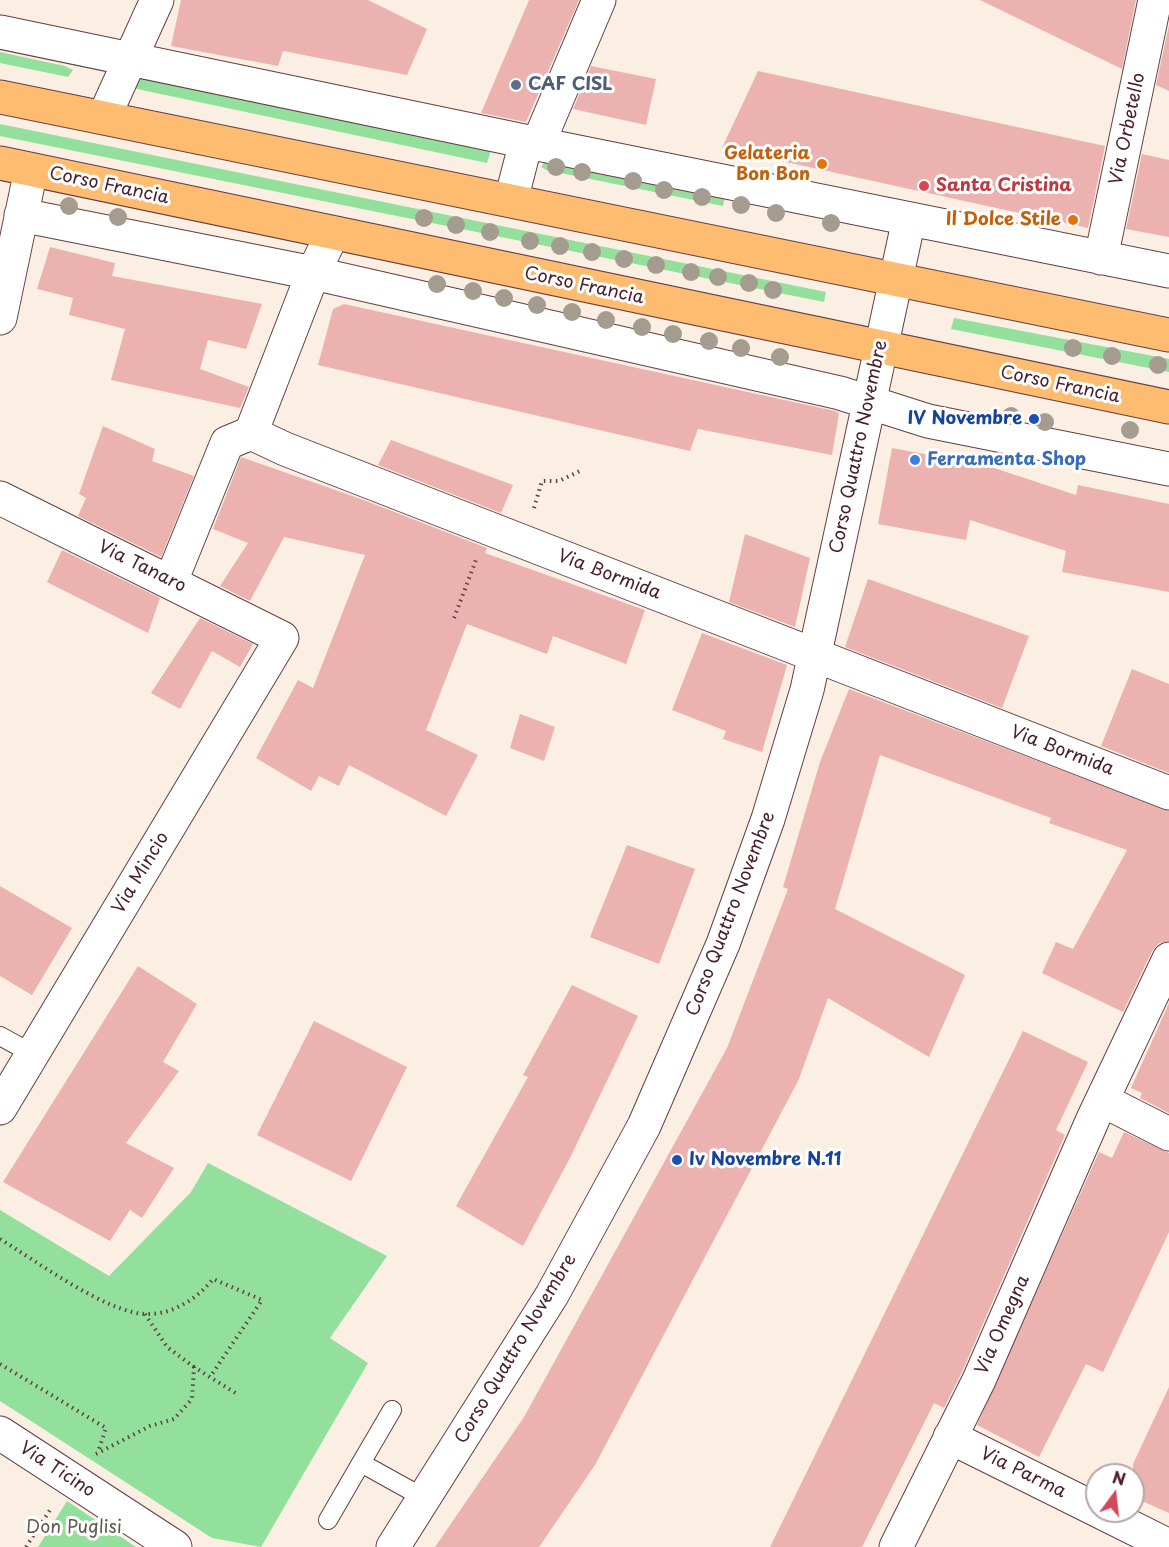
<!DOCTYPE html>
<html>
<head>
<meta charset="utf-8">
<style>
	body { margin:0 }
	#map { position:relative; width:1169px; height:1547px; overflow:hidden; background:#faefe2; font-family:"Playpen Sans",sans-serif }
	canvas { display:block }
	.north { position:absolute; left:1085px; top:1463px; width:60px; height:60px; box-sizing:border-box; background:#fff; border:2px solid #b7a5aa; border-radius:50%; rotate:15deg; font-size:16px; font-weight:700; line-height:24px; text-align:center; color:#4a1f2b }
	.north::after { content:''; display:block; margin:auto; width:21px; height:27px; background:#d1495b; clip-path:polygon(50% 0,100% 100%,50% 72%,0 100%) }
</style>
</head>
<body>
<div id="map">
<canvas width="1169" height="1547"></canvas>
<div class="north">N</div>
</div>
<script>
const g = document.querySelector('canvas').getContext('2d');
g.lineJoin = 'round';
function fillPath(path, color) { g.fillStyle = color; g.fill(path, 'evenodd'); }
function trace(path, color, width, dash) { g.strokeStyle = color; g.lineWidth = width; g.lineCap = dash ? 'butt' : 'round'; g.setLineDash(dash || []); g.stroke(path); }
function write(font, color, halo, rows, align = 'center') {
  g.font = font + ' "Playpen Sans",sans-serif'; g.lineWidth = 6; g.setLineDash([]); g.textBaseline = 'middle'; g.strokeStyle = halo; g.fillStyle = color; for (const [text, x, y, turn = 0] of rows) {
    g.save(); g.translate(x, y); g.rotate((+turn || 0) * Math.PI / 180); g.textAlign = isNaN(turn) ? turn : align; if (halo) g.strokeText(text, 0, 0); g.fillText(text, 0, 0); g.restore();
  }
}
fillPath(new Path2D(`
	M0,52L65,66L73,70L68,77L0,63Z
	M137,75L491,150L487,163L137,89L131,84Z
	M0,124L826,292L824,302L0,136Z
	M546,160L725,197L723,206L546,170L541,167Z
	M954,318L1169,359V372L951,329Z
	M208,1163L387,1256L330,1338L368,1363L261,1547L212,1538L0,1401V1210L109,1276L191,1192Z
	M67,1501L136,1547H38Z`), '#93e09d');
fillPath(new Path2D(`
	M181,0H368L427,29L407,75L283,51L278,66L171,46Z
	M529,0H579L526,122L481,113Z
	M980,0H1136L1122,69Z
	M1169,25V91L1156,85Z
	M591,66L656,79L646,125L573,109Z
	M758,71L1105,146L1088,228L722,148Z
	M1142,154L1169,160V237L1126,229Z
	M50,247L115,263L112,276L262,304L246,349L208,340L200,369L249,387L240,408L111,380L125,329L69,315L73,298L37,289Z
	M344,304L835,411L839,413L832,455L698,429L690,451L318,365L333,309Z
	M103,426L155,449L152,461L194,476L161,557L78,516L86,498L79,494Z
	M391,440L513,485L501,513L378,465Z
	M892,448L988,466L1076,495L1078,485L1169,504V592L1062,572L1066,551L970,520L966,540L878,524Z
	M241,457L361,499L487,548L485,553L645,610L626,664L553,636L547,654L467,624L426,730L478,755L446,816L349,765L339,786L319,776L311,791L256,758L298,680L313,688L365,555L284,537L250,601L220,586L248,543L213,529Z
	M745,534L810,558L795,627L729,602Z
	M62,550L160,598L148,633L47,582Z
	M868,579L1029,636L1002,708L845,647Z
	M200,618L253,644L240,667L212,651L180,709L151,693Z
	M702,633L787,665L762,752L723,739L726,731L672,710Z
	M1132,669L1169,684V773L1101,746Z
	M849,689L1169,811V941L1159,943L1152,951L1123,1012L1042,973L1056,942L1073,949L1127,850L1049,823L1051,818L880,755L835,909L965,975L929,1057L828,998L799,1079L595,1465L539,1547H435L524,1417L727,1048L788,889L783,887L820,762Z
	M520,714L555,727L544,761L510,748Z
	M627,845L695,869L659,964L590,937Z
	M0,886L72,928L32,995L0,976Z
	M138,966L197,1004L163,1062L179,1071L126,1143L174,1168L142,1218L130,1210L110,1241L3,1182Z
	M572,985L638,1016L570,1158L523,1246L456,1206L528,1077L523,1075Z
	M1169,1003V1113L1140,1098L1142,1093L1131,1088Z
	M314,1021L407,1067L351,1181L257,1135Z
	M1023,1031L1088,1062L1056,1130L1065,1135L962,1372L944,1408L934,1403L862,1547H770Z
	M1124,1132L1169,1153V1232L1103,1372L1086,1364L1039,1457L977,1425L1099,1152L1112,1158Z
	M1169,1387V1513L1133,1497V1464Z`), '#ebb2b0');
const lane = new Path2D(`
	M0,1036L33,1054
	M361,1463L392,1410
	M328,1520L361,1463L424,1498`);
const street = new Path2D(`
	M0,32L538,144L1169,271
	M104,117L157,0
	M538,144L599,0
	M511,200L526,142
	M21,215L313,273L840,393L928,421L1169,469
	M333,233L313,273L251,433L285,449L1169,793
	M1101,258L1155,0
	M0,318L31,170
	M0,498L282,638L0,1108
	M171,581L227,443L251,433
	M1102,1100L1169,1134
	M0,1433L175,1547
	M950,1437L1097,1510
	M1099,1511L1169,1546
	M393,1547L552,1295L644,1126L723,944L768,819L807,690L909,219
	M896,1547L979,1380L1093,1119L1169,959`);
const primary = new Path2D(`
	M0,97L1169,335
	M0,163L1169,407`);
trace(lane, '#643e46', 20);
trace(street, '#643e46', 35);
trace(primary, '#643e46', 35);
trace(new Path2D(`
	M534,508L542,481H559L580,471
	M454,618L476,560
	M0,1239C35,1260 106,1313 146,1314C172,1315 197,1299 213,1279L262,1300L210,1377
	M145,1314L167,1347L194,1367
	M0,1364L106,1428L98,1452
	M96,1454L150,1426L174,1419L192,1399L194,1367L237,1394
	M26,1547L50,1510`), '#643e46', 4, [1.5, 4.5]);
trace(lane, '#fff', 18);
trace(street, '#fff', 33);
trace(primary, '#fdbc6f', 33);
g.fillStyle = '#a59c90';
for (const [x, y] of [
	[556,167],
	[582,172],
	[633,181],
	[664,190],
	[702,197],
	[741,205],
	[69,206],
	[776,213],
	[118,217],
	[424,218],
	[831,223],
	[456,225],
	[490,232],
	[530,241],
	[560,246],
	[592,252],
	[624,259],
	[656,265],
	[691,272],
	[718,277],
	[749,283],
	[437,284],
	[773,290],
	[473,291],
	[504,298],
	[537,305],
	[572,312],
	[606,320],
	[642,327],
	[673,334],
	[709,341],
	[741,348],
	[1073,348],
	[1112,356],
	[780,357],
	[1158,365],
	[1011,416],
	[1045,422],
	[1130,430]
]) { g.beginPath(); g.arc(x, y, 9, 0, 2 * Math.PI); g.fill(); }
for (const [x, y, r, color] of [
	[516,85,6,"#5c6f8a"],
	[822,164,6,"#e8710a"],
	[924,186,6,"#e0444e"],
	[1073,220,6,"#e8710a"],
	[1034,419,6,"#1a4fb4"],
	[915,460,6,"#3f7fe0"],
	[677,1160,6,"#1a4fb4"]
]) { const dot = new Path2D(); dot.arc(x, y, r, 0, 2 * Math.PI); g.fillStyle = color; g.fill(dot); trace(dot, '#fff', 2); }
write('bold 18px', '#4e5e75', '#fff', [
	["CAF CISL",528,85]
], 'left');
write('18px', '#4a1f2b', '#fff', [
	["Via Orbetello",1128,129,-78],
	["Corso Francia",109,186,12],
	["Corso Francia",584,286,12],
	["Corso Francia",1060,385,12],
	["Corso Quattro Novembre",859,447,-78],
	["Via Tanaro",142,567,26],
	["Via Bormida",609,575,21],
	["Via Bormida",1062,751,21],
	["Via Mincio",141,873,-59],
	["Corso Quattro Novembre",731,914,-69],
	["Via Omegna",1003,1325,-66],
	["Corso Quattro Novembre",516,1349,-59],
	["Via Ticino",57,1470,33],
	["Via Parma",1023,1473,26]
]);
write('bold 18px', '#c56008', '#fff', [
	["Gelateria",810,154],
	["Bon Bon",810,175],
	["Il Dolce Stile",1061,220]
], 'right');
write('bold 18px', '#be3a42', '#fff', [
	["Santa Cristina",936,186]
], 'left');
write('bold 18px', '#164399', '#fff', [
	["IV Novembre",1022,419],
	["Iv Novembre N.11",689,1160,"left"]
], 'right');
write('bold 18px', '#366cbe', '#fff', [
	["Ferramenta Shop",927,460]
], 'left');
write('18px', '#60594d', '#fff', [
	["Don Puglisi",74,1528]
]);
</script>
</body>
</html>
